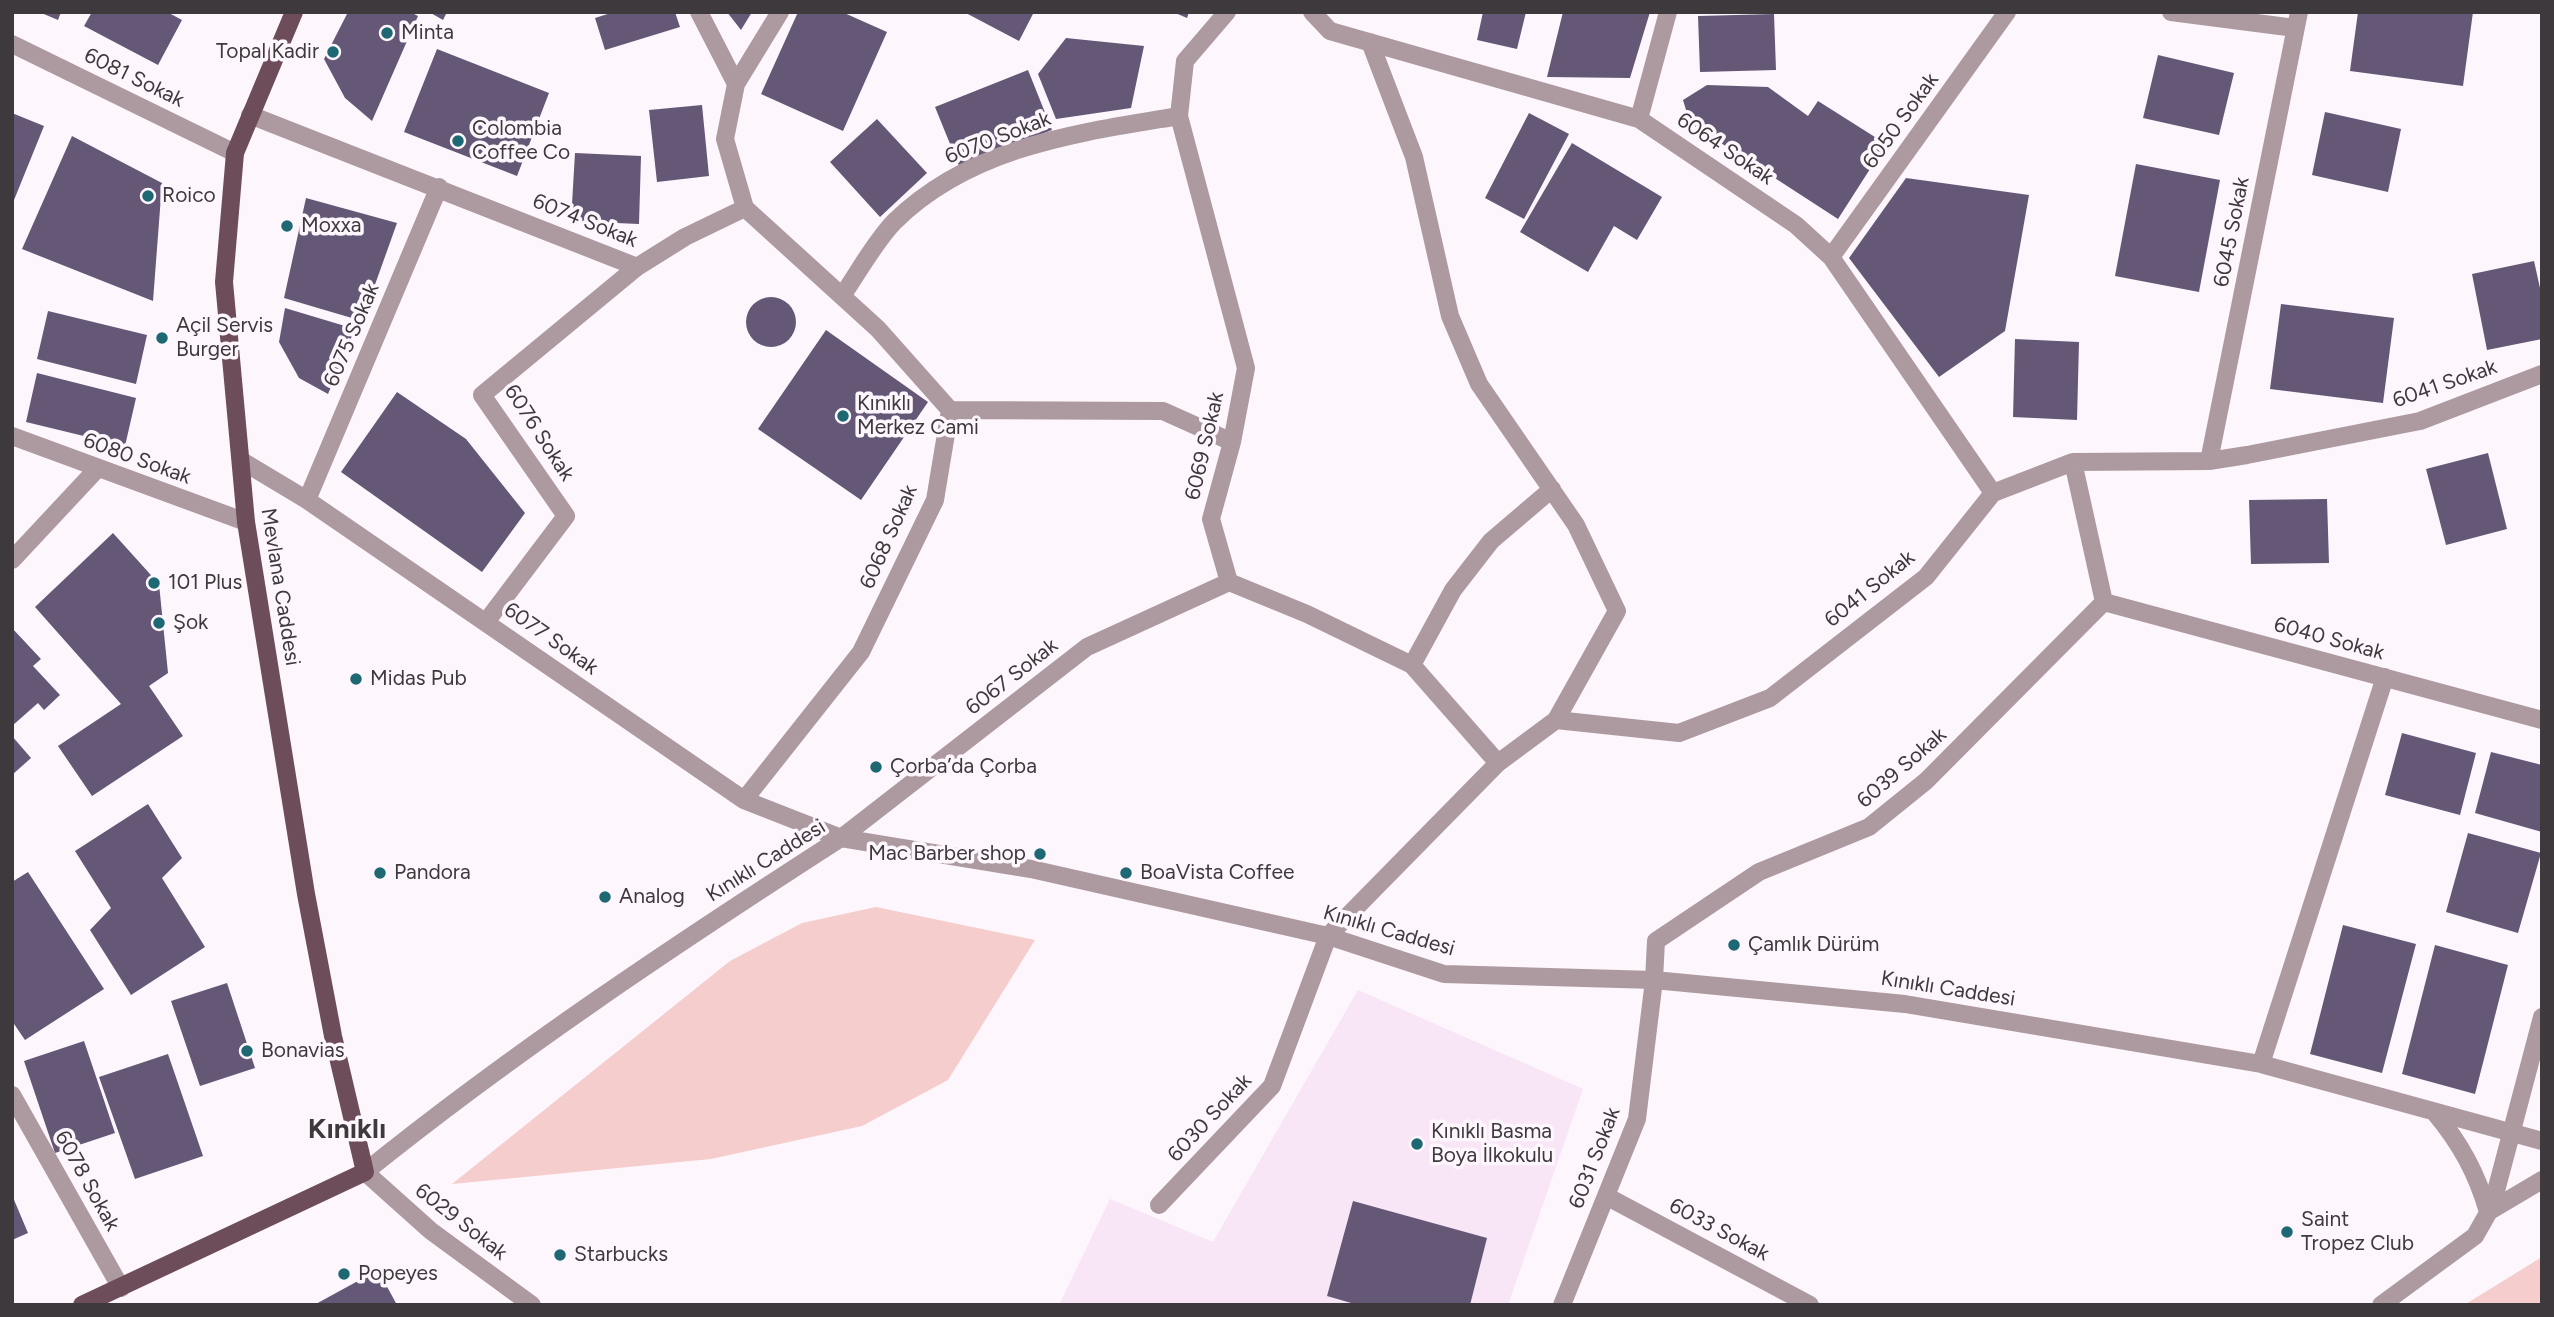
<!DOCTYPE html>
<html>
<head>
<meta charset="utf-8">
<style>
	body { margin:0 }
	#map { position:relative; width:2554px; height:1317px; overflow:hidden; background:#fef6fd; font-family:Figtree,sans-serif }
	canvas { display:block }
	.frame { position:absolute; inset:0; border:14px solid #3e393d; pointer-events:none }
</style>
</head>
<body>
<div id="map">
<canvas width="2554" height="1317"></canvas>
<div class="frame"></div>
</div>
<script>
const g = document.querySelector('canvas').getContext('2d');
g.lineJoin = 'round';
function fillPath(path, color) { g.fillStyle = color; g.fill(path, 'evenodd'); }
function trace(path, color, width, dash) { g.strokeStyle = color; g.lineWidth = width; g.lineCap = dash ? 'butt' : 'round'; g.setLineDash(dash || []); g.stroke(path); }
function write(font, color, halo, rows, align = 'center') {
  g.font = font + ' Figtree,sans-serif'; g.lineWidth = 7; g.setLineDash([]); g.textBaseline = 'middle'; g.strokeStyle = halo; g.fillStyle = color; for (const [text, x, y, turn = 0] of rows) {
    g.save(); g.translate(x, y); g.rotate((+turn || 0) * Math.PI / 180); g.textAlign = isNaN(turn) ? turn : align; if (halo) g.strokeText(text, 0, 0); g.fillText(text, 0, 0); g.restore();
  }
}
fillPath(new Path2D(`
	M1358,990L1583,1089L1508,1305H1059L1110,1199L1213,1242Z`), '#f8e5f6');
fillPath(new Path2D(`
	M876,907L1035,940L948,1080L862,1126L711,1159L452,1184L730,961L802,923Z
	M2542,1257V1305H2464Z`), '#f4cdcc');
fillPath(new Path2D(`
	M39,12H61L58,20Z
	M92,12H167L182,20L158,65L84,26Z
	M348,12H410L418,16L372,121L345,98L324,59Z
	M429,12H447L443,20Z
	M614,12H675L680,27L605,50L595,18Z
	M727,12H752L741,30Z
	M798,12H842L887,32L843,131L761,94Z
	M964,12H1034L1019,41Z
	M1173,12H1189L1187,18Z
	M1483,12H1526L1517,49L1477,40Z
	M1563,12H1650L1630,78L1547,77Z
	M2358,12H2473L2463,86L2350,71Z
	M1774,14L1776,70L1700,72L1698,16Z
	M1066,38L1144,46L1131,108L1056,119L1038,74Z
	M437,49L549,93L517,176L404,132Z
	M2158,55L2234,73L2219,135L2143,118Z
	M1028,70L1052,130L959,166L935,107Z
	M1707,85L1768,87L1808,116L1818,101L1886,144L1838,219L1690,123L1683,100Z
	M702,105L709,176L657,182L649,110Z
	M2325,112L2401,129L2388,192L2312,175Z
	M12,113L44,126L12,205Z
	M1529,113L1569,134L1524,219L1485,198Z
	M877,119L927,173L880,217L830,162Z
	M72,136L162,183L153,301L22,249Z
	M1572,143L1662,197L1637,240L1614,226L1588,272L1520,232Z
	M575,153L641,156L639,224L571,221Z
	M2136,164L2220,180L2199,292L2115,276Z
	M1906,178L2029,195L2005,331L1939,377L1849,258Z
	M306,198L397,223L362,321L284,298Z
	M2534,261L2542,297V339L2487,350L2472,274Z
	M746 322a25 25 0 1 1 50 0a25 25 0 1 1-50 0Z
	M2281,304L2394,318L2383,403L2270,389Z
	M285,308L355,329L328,394L299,378L279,342Z
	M48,311L147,335L136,384L37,359Z
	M826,330L928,402L861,500L758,429Z
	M2015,339L2079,342L2077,420L2013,417Z
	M37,373L136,398L125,446L26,422Z
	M397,392L466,439L525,513L482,572L341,472Z
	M2488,453L2507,529L2446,545L2426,469Z
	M2327,499L2329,563L2251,564L2249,500Z
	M113,533L159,584L168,673L149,686L183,736L92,796L58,746L121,704L35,607Z
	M12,628L41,659L33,666L60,695L44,710L38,703L12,726Z
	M2402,733L2476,753L2460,815L2385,795Z
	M12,736L31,758L12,775Z
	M2491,752L2542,765V832L2475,813Z
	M148,804L182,858L162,878L205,947L131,995L90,930L111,908L75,851Z
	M2468,833L2541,853L2518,933L2446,912Z
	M28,872L104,989L25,1040L12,1021V882Z
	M2343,925L2416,944L2382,1073L2310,1054Z
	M2435,945L2508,965L2475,1094L2402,1074Z
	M227,983L255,1068L200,1086L171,1001Z
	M84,1041L115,1133L55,1153L24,1061Z
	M168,1054L203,1156L135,1179L99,1077Z
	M12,1195L28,1233L12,1240Z
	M1353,1201L1487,1238L1470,1305H1358L1327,1296Z
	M378,1270L397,1305H314Z`), '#655776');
trace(new Path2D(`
	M699,12L736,84
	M1227,12L1185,61L1179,116L1246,368L1232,442L1211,519L1229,582L1307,614L1412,665L1498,763
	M1312,12L1330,31L1639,119L1796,225L1831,257L1993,493
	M2171,12L2295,28
	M1370,42L1414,157L1450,316L1479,384L1576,525L1617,611L1556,720
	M12,44L235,153
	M250,115L637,267L685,237L745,208L878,329L950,410
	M1639,119L1668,12
	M745,208L725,139L736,84L780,12
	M1831,257L2007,12
	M842,296C858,273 874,243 894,222C971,146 1078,133 1179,116
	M12,436L246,522
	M242,461L307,500L744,800L841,838L1087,647L1229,582
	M2209,461L2299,12
	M2073,462L2104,602
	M307,500L439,187
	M12,560L97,469
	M2104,602L2542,720
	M486,622L566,516L482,395L637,267
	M1412,665L1453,590L1491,541L1552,489
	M744,800L861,652L935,500L950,410L1163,411L1232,442
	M2261,1064L2385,677
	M12,1095L121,1288
	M2435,1113C2461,1144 2477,1174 2488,1212L2542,1180
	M1606,1196L1810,1305
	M1159,1205L1272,1086L1328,936L1498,763L1556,720L1679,733L1770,698L1926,577L1993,493L2073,462L2209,461L2247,455L2420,421L2542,374
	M532,1305L431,1231L365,1172C515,1051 678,943 841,838L1031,869L1328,936L1444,974L1654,980L1905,1004L2261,1064L2542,1141
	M1562,1305L1637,1119L1654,980L1656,941L1759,872L1869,827L1926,781L2104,602
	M2381,1305L2475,1236L2492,1206L2542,1017`), '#ac9aa0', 18);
trace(new Path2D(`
	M82,1305L365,1172L333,1036L306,894L246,522L224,282L235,153L294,12`), '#6c4d59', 18);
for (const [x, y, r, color] of [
	[387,33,7,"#1d6872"],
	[333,52,7,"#1d6872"],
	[458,141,7,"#1d6872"],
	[148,196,7,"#1d6872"],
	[287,226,7,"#1d6872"],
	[162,338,7,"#1d6872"],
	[843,416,7,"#1d6872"],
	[154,583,7,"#1d6872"],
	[159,623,7,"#1d6872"],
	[356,679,7,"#1d6872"],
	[876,767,7,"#1d6872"],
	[1040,854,7,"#1d6872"],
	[380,873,7,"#1d6872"],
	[1126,873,7,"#1d6872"],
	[605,897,7,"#1d6872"],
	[1734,945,7,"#1d6872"],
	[247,1051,7,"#1d6872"],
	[1417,1144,7,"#1d6872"],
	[2287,1232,7,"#1d6872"],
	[560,1255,7,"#1d6872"],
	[344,1274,7,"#1d6872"]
]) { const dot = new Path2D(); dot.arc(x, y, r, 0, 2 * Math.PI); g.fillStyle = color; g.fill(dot); trace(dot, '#fef6fd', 2.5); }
write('21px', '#3e393d', '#fef6fd', [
	["Minta",401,33],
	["Topal Kadir",319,52,"right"],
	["Colombia",472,129],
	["Coffee Co",472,153],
	["Roico",162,196],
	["Moxxa",301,226],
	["Açil Servis",176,326],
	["Burger",176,350],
	["Kınıklı",857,404],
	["Merkez Cami",857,428],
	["101 Plus",168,583],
	["Şok",173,623],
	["Midas Pub",370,679],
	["Çorba’da Çorba",890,767],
	["Mac Barber shop",1026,854,"right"],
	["Pandora",394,873],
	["BoaVista Coffee",1140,873],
	["Analog",619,897],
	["Çamlık Dürüm",1748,945],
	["Bonavias",261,1051],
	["Kınıklı Basma",1431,1132],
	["Boya İlkokulu",1431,1156],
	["Saint",2301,1220],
	["Tropez Club",2301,1244],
	["Starbucks",574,1255],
	["Popeyes",358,1274]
], 'left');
write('21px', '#3e393d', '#fef6fd', [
	["6081 Sokak",134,78,26],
	["6050 Sokak",1901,121,-54],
	["6070 Sokak",998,138,-21],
	["6064 Sokak",1725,149,34],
	["6074 Sokak",585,221,22],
	["6045 Sokak",2232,232,-79],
	["6075 Sokak",352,335,-67],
	["6041 Sokak",2445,384,-19],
	["6076 Sokak",539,433,57],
	["6069 Sokak",1205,446,-77],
	["6080 Sokak",137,459,20],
	["6068 Sokak",889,537,-66],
	["Mevlana Caddesi",280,587,81],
	["6041 Sokak",1870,589,-39],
	["6077 Sokak",551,639,35],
	["6040 Sokak",2329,639,15],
	["6067 Sokak",1012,677,-38],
	["6039 Sokak",1902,768,-41],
	["Kınıklı Caddesi",766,861,-32],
	["Kınıklı Caddesi",1389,931,16],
	["Kınıklı Caddesi",1948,989,9],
	["6030 Sokak",1210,1118,-47],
	["6031 Sokak",1595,1158,-69],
	["6078 Sokak",87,1181,61],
	["6029 Sokak",461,1222,38],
	["6033 Sokak",1719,1230,28]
]);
write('bold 28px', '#3e393d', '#fef6fd', [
	["Kınıklı",347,1130]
]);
</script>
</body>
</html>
